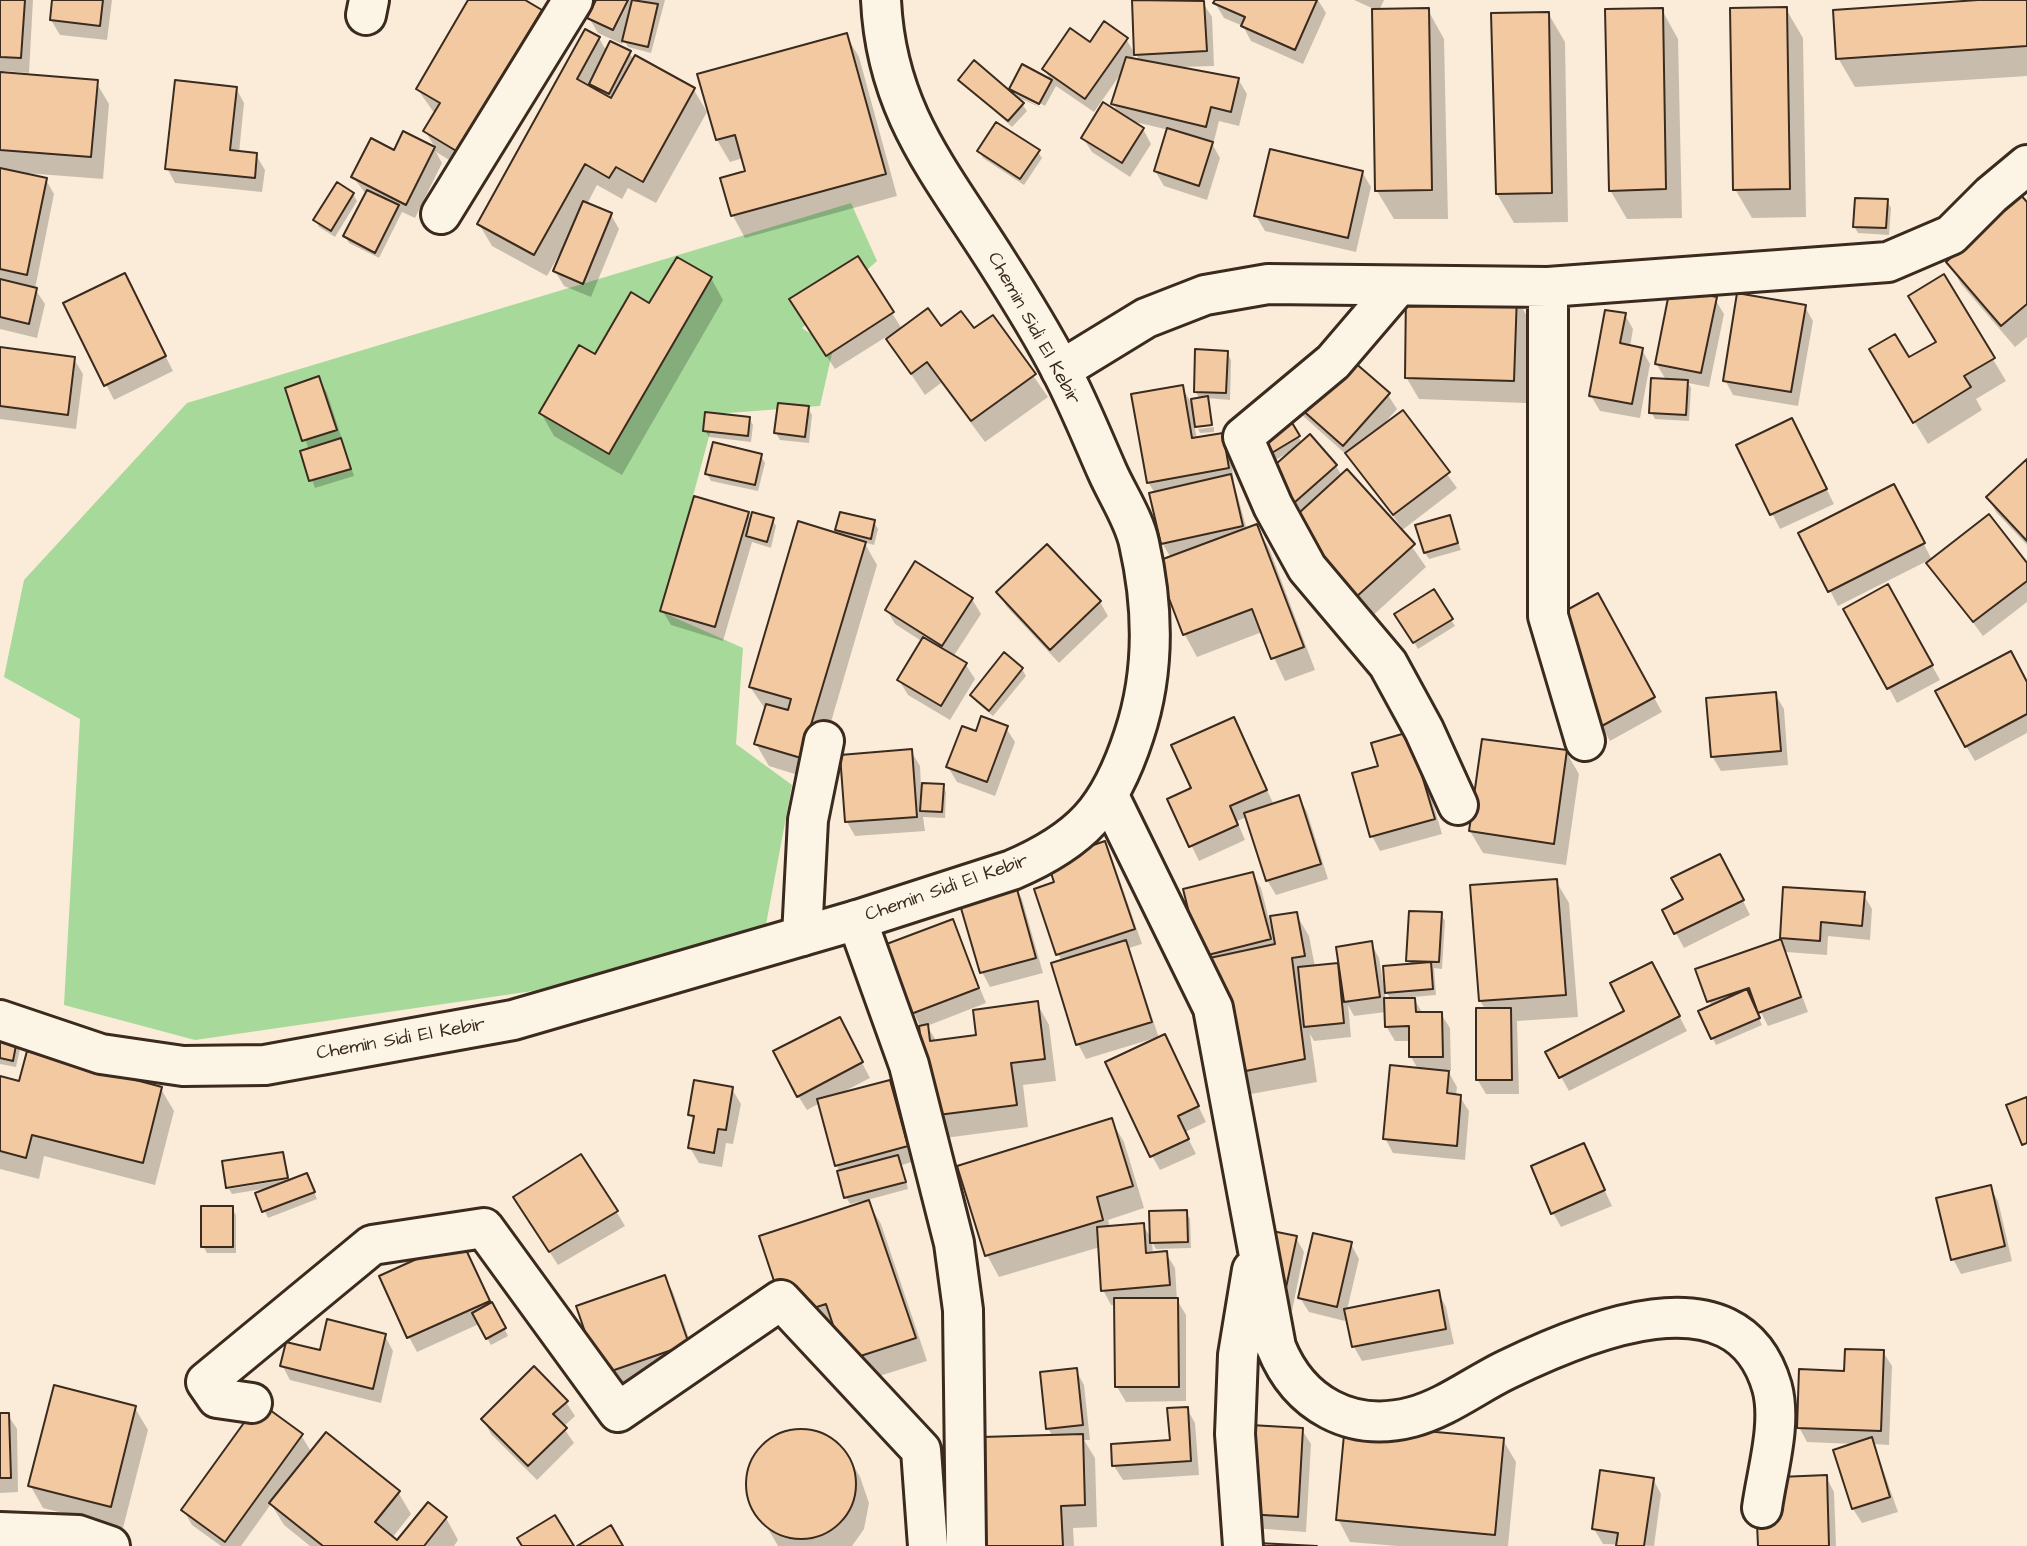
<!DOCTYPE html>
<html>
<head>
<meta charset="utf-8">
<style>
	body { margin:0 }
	canvas { display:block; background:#faecd8 }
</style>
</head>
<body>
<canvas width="2027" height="1546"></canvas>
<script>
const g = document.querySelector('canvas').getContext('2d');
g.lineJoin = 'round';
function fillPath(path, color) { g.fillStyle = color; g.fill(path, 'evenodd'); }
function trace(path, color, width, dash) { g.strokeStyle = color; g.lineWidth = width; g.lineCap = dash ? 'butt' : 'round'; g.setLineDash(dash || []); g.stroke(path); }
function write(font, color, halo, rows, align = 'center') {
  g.font = font + ' "Architects Daughter",sans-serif'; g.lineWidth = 5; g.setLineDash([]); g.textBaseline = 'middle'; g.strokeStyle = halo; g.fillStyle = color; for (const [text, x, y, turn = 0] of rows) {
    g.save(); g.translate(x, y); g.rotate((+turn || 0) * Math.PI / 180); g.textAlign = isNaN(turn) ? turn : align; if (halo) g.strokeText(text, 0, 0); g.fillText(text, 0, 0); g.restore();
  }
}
fillPath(new Path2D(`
	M851,203L877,261L802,328L833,349L820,406L715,414L662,612L743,648L736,744L792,785L765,930L533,991L195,1040L64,1005L80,719L4,677L24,580L187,403Z`), '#a7d99a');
fillPath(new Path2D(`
	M0,0H33L29,73L5,71V75L96,82L109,104L103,179L25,173L46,180L54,194L35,289L45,304L37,338L0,329Z
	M54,0H112L107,40L60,35L51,20Z
	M470,0H522L541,11L554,33L471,173L436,152L442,163L415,218L402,212L379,258L349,243L345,236L366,194L353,177L395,152L404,134L436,149L425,131L435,114L418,90Z
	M598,0H665L651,53L628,47L624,40L622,44L598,33L589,18Z
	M1134,0H1176L1177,4L1203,3L1212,17L1214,66L1180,67L1238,79L1247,94L1239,126L1219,121L1214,141L1210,140L1220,158L1207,200L1164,186L1155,171L1169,130L1131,121L1143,129L1151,144L1130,177L1092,152L1083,138L1119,114L1113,104L1122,72L1094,112L1056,86L1045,106L1014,89V93L1044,109L1017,97L1027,111L1012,127L960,80L1015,97L1011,89L1023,66L1052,82L1044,69L1090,44L1126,39L1135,54L1131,60L1140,62L1136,54Z
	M1217,0H1318L1326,13L1303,64L1251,41L1243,26L1224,18L1215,3Z
	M1354,0H1384L1379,11L1428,10L1444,39L1448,219H1394L1377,191L1374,9Z
	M2002,0H2027V76L1855,87L1838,58Z
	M1786,9L1803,38L1806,217L1752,218L1735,189Z
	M1662,10L1678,39L1682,218L1627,219L1610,190Z
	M1548,13L1565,42L1568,222L1514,223L1497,194Z
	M846,35L859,57L897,196L745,238L733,216L747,172L743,158L730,162L717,140Z
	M599,38L607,52L629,53L634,60L694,90L707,112L656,203L628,188L622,199L597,185L587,204L611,215L619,229L591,297L564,286L555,271L562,254L560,253L547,276L492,246L479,224Z
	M236,88L244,103L239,153L256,155L265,170L262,192L175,183L167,168Z
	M979,151L1038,152L1042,158L1024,185L983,158Z
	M1362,172L1371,187L1356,252L1265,231L1256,216Z
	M353,194L357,201L335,237L319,227L315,220Z
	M1887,201L1891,208L1889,235L1858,233L1854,226Z
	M2027,205V337L2015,347L1961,284L1949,262Z
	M1943,276L2006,381L1976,399L1982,410L1928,444L1884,372L1938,343Z
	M711,278L723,300L622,475L554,436L541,413L595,357L650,305Z
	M132,290L173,371L114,400L65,304Z
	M1515,295L1528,318L1526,403L1419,399L1406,377Z
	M1715,299L1724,314L1709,387L1688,383L1691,388L1689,421L1655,419L1651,412L1666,380L1656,363Z
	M1805,307L1813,321L1798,406L1733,395L1725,380Z
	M892,313L902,329L973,331L992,317L1048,397L985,442L941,383L925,395L886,337L835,369L800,315Z
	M1625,315L1633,329L1630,347L1642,350L1650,364L1640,418L1600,411L1591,396Z
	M0,349L74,359L83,374L76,429L0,419Z
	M1227,353L1231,360L1230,400L1207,398L1213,423L1197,427L1194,424L1197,439L1222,435L1230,450L1234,483L1247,530L1256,526L1269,548L1315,670L1285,681L1262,632L1197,657L1185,635L1158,563L1171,558L1162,543L1155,493L1148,482L1182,387L1194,408L1200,399L1195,391Z
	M319,379L327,393L354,476L315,488L302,452L309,450L287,389Z
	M1388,395L1397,409L1382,426L1402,413L1457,488L1401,531L1426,567L1369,619L1290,524L1291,451L1255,472L1287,419L1302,443L1336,466L1342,476L1400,530L1402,528L1350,458L1302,415L1294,400Z
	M808,408L812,415L809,443L780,440L776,433Z
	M749,418L753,425L751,442L709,437L705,430Z
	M1792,420L1834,504L1780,529L1738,446Z
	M1214,427V432L1200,433L1198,429Z
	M761,456L765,463L758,491L711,481L707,474Z
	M2027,462V545L1996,512L1988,497Z
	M1902,501L1932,560L2027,566V602L1983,636L1927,561L1838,606L1801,534Z
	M747,513L752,521L772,519L776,526L771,548L752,542L723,641L671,625L662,610Z
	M1449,517L1461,550L1429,559L1425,553Z
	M874,522L878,529L874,545L864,542L877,565L814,780L769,766L756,744L766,710L750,687L841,536L837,530Z
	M916,564L972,599L981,614L953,657L966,665L975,679L950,720L908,695L899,680L923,642L895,624L887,610Z
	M1888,586L1940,680L1897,703L1846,609Z
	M1433,592L1455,626L1418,649L1397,614Z
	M998,593L1100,602L1108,616L1059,663L1007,607Z
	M1597,595L1662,712L1610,741L1545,624Z
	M1022,669L1026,676L993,716L976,702L972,695Z
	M2027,684V733L1975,761L1966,746Z
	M1775,694L1784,709L1788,765L1721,771L1712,756Z
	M1234,720L1274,805L1299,797L1307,812L1328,879L1276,895L1267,880L1247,817L1237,821L1245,840L1199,861L1169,800L1194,789Z
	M1006,728L1015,742L995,796L957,782L948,767Z
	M1417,749L1442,834L1380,851L1372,836L1380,767Z
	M911,751L920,766L921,785H942L946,792L945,818L923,817L925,831L855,836L847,822Z
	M1566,752L1579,774L1566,865L1483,853L1470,831Z
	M1104,843L1112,858L1142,944L1129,948L1159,1038L1172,1051L1206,1122L1185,1132L1196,1154L1160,1170L1152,1156L1155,1038L1086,1059L1078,1044L1062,961L1058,954L1057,883Z
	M1728,871L1750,915L1684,948L1664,911Z
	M1253,874L1261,888L1272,931L1296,914L1309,936L1315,967L1340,964L1371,943L1379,958L1386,1000H1391L1384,988L1411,965L1408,960L1441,914L1445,921L1442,969L1434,968L1436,995L1413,997L1423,1014H1441L1450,1028L1451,1071H1448L1457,1087L1456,1096L1460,1097L1469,1111L1465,1160L1393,1153L1385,1138L1418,1069L1411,1057V1041H1395L1386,1026V1012L1354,1016L1348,1005L1351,1037L1314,1041L1310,1034L1317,1082L1240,1096L1202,956Z
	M1556,881L1569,903L1578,1017L1517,1021L1519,1094H1486L1477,1079L1486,1010L1480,1001Z
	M1014,884L1022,899L1043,973L990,987L982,972Z
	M1863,894L1872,909L1870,940L1828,936L1827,955L1786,952L1808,1012L1768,1026L1756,1003L1753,1004L1762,1025L1716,1045L1700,1012L1712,1007L1697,970L1783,940L1782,938Z
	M952,921L986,1003L927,1026L937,1042L978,1036L1037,1003L1049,1025L1056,1081L1023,1085L1028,1127L945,1138L921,1029L886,946Z
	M1660,979L1687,1031L1569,1091L1561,1077Z
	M847,1034L870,1078L839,1094L889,1082L898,1097L915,1161L902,1165L908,1189L867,1200L881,1224L927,1361L860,1382L836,1327L800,1339L787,1317L863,1204L862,1201L850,1204L846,1197L820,1103L807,1110L798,1096Z
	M0,1038L16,1042L20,1049L16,1067L0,1064Z
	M0,1078L20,1083L161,1089L174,1111L155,1185L44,1156L39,1179L0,1169Z
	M732,1089L741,1104L733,1144L726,1143L722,1167L699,1163L690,1148L695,1123L690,1114Z
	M1111,1120L1124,1142L1144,1208L1108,1220L1110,1228L1143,1225L1152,1240L1186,1212L1190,1219L1191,1248L1156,1249L1152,1242L1153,1254L1166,1253L1175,1268L1177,1300L1186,1315V1401L1126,1402L1117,1387L1116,1305H1111L1103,1290L1100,1247L999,1277L987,1255Z
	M1584,1146L1612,1206L1561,1227L1553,1213Z
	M282,1154L289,1176L228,1186Z
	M289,1179L310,1182L317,1199L268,1218L257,1194L269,1188L232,1194L229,1189Z
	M1990,1187L1998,1201L2012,1261L1961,1274L1953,1259Z
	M232,1208L236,1215V1253H207L203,1246Z
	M616,1211L625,1226L558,1265L524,1212Z
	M1296,1238L1304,1252L1292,1311L1264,1305Z
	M461,1241L508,1336L491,1345L479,1324L417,1352L409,1337Z
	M1351,1244L1359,1259L1347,1310L1438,1292L1446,1307L1454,1344L1362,1361L1354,1347L1347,1312L1345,1321L1309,1312L1300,1298Z
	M664,1277L673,1292L696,1359L610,1389L602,1374Z
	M385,1336L393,1351L381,1403L290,1380L282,1365Z
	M1883,1352L1892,1366L1889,1445L1874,1444L1898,1512L1862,1523L1853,1509L1835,1451L1855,1444L1807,1442L1799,1427Z
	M1076,1370L1084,1385L1090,1440H1084L1095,1458L1097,1527L1073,1528L1074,1546H987L1053,1437L1048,1428Z
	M566,1402L575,1416L563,1427L574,1443L537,1480L491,1434L483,1419Z
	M135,1408L148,1430L123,1528L43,1508L30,1485Z
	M1187,1409L1195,1423L1199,1475L1123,1480L1114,1466L1172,1442Z
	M0,1415H8L17,1429L18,1492L0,1493Z
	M1302,1430L1311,1444L1306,1532L1239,1527Z
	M814,1432L826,1436L847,1454L860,1477L869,1503L864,1529L852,1546H778L749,1496L747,1482L755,1457L774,1438L786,1433Z
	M301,1435L312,1453L398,1492L411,1514L392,1538L397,1543L446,1518L458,1540L454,1546H310L284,1525L271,1504L241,1546H221L192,1525L184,1511Z
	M1503,1440L1516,1462L1508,1546H1397L1350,1542L1338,1519Z
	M1826,1477L1834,1492L1836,1546H1760Z
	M1653,1479L1661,1494L1654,1546L1603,1544L1594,1529Z`), '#0003');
const building = new Path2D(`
	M0,0H25L21,58L0,57Z
	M52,0H103L100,26L50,20Z
	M468,0H525L542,10L458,152L423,131L440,103L416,89Z
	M596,0H628L613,30L587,18Z
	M632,0L658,4L648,47L622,41Z
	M1132,0L1204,1L1207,51L1134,55Z
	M1215,0H1317L1295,50L1241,26L1245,17L1213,3Z
	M1978,0H2027V46L1836,59L1833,10Z
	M1787,7L1790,189L1733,190L1730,8Z
	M1429,8L1432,190L1375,191L1372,9Z
	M1663,8L1666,189L1609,191L1605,9Z
	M1549,12L1552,193L1496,194L1491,13Z
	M1104,21L1128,38L1085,99L1042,69L1070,28L1090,42Z
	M585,29L600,37L577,79L611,98L635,55L695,88L643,182L616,167L609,178L585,164L534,255L477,224Z
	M847,33L886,174L731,216L720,178L745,171L735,135L716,140L697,74Z
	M610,41L631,51L609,94L589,84Z
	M1126,57L1239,78L1231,112L1211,107L1206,127L1111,104Z
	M974,60L1024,103L1008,121L958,80Z
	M1022,64L1052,80L1039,104L1009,89Z
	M0,72L98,80L91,157L0,150Z
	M175,80L237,87L230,150L257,153L255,178L165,169Z
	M1103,102L1144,128L1122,163L1081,138Z
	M996,122L1040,150L1020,179L977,151Z
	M1167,128L1213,142L1199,186L1154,171Z
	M403,131L435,147L406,205L351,177L371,138L394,150Z
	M1270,149L1363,171L1348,238L1254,216Z
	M0,168L47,178L27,275L0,269Z
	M337,182L354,193L331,231L313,220Z
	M367,190L399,205L375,253L343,236Z
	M2019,193L2027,202V304L2001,326L1946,262L1998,217L1995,214Z
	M1855,198L1888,199L1886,228L1853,227Z
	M583,201L612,213L583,284L553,271Z
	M858,256L894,312L826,356L789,299Z
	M677,257L712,277L609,454L539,413L579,345L595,354L631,292L649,303Z
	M125,273L166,356L104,386L63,303Z
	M1944,274L1995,358L1964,376L1971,387L1913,423L1869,349L1895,334L1909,357L1936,342L1908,296Z
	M0,279L37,288L29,324L0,317Z
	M1670,288L1717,297L1701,373L1655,364Z
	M1406,290L1517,294L1514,381L1405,378Z
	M1737,293L1806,305L1791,392L1723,381Z
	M928,308L941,326L961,311L974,328L993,315L1036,374L971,421L927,362L911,374L886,339Z
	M1605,310L1626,313L1620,343L1643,348L1632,404L1589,396Z
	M0,347L75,357L68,415L0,406Z
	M1338,348L1390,393L1343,446L1291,400Z
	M1195,349L1228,351L1226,393L1194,392Z
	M319,376L337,430L302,441L285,388Z
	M1651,378L1688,380L1686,415L1649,413Z
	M1183,385L1192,438L1223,433L1229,468L1147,483L1131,394Z
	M1208,396L1212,425L1195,427L1191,399Z
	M778,403L809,406L805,437L774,433Z
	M1403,410L1450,472L1393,515L1345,453Z
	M705,412L750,417L748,436L703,431Z
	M1288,416L1300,436L1250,466L1238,446Z
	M1792,418L1827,489L1770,515L1736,445Z
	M1310,434L1337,465L1286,510L1259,479Z
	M341,438L351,469L309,481L300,451Z
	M713,442L762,454L755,485L705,474Z
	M2027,459V541L1986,497Z
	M1347,469L1415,544L1355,598L1288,523Z
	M1231,474L1243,526L1161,544L1149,493Z
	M1894,484L1925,543L1828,592L1798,533Z
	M694,496L749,512L715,627L660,611Z
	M752,512L774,518L767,542L746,536Z
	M840,512L875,520L871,539L835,530Z
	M1989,514L2027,563V581L1973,622L1926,563Z
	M1450,515L1458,543L1424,553L1415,525Z
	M798,521L866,542L801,758L754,744L766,704L788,710L791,699L749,687Z
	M1257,524L1304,647L1271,659L1252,609L1183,635L1155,562Z
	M1047,544L1101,601L1050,650L996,592Z
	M915,561L973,598L942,646L885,610Z
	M1888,584L1933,665L1887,689L1843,609Z
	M1434,589L1453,619L1413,643L1394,614Z
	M1598,593L1655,697L1600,727L1543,623Z
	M923,637L967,663L941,706L897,680Z
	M2011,651L2027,682V714L1965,747L1935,691Z
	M1004,652L1023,668L989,711L970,695Z
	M1776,692L1781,751L1711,757L1706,698Z
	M981,716L1008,726L987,782L946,767L962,726L976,731Z
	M1234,717L1267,790L1230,806L1238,825L1189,847L1167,799L1191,788L1171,745Z
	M1409,732L1435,819L1370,837L1352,773L1378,766L1371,743Z
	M1482,739L1567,750L1554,844L1469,831Z
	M912,749L917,817L845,822L840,755Z
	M922,783L944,784L942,812L920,811Z
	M1299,795L1321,864L1266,881L1244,813Z
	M1105,841L1135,929L1056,955L1034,889L1054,882L1047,861Z
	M1720,854L1744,900L1674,934L1662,910L1683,899L1671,878Z
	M1253,872L1271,939L1200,957L1183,889Z
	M1557,879L1566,995L1479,1001L1470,885Z
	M1015,882L1036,958L980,973L958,898Z
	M1783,887L1865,892L1862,926L1821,922L1820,941L1780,938Z
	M1409,911L1442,912L1439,962L1406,961Z
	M1297,912L1305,956L1292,958L1305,1059L1226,1075L1205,959L1275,944L1270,916Z
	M953,919L979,988L911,1014L884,945Z
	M1781,939L1801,997L1758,1013L1749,988L1707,1002L1695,969Z
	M1126,940L1152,1022L1076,1045L1051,963Z
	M1372,941L1380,997L1344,1002L1336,947Z
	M1431,962L1433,989L1385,993L1383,966Z
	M1652,962L1680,1016L1559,1078L1545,1052L1624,1011L1610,983Z
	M1338,963L1344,1023L1304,1027L1298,967Z
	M1747,989L1760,1018L1711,1039L1698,1011Z
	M1384,998H1415L1416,1012H1442L1443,1057H1409V1026L1385,1027Z
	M1038,1001L1045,1059L1011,1063L1017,1105L930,1116L919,1026L928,1024L930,1041L976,1035L973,1010Z
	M1476,1008H1511L1512,1080H1476Z
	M840,1017L863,1062L797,1097L773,1051Z
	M1165,1034L1199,1106L1178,1116L1189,1139L1150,1157L1105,1062Z
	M0,1037L17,1040L13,1061L0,1058Z
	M27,1051L162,1087L143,1163L32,1135L26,1158L0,1151V1076L19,1081Z
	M1390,1065L1449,1071L1447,1093L1461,1095L1457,1146L1383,1139Z
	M694,1080L733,1087L726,1130L718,1129L714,1153L688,1148L694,1116L688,1115Z
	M890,1080L908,1146L835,1166L817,1099Z
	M2027,1097V1143L2022,1145L2006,1105Z
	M1112,1118L1133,1186L1097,1197L1103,1220L985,1256L957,1166Z
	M1584,1143L1605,1190L1551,1214L1531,1166Z
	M283,1152L288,1178L226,1188L222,1161Z
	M581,1154L618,1211L549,1252L513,1197Z
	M898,1155L906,1182L844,1198L837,1171Z
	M307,1173L315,1192L262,1212L255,1193Z
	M1991,1185L2005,1246L1951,1260L1936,1198Z
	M869,1200L916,1338L845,1361L826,1304L786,1317L759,1236Z
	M201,1206H233V1247H201Z
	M1187,1210L1188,1242L1150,1243L1149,1211Z
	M1144,1223L1146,1253L1167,1251L1170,1285L1101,1291L1097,1227Z
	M1267,1230L1297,1236L1284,1297Z
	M1313,1233L1352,1242L1337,1307L1298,1298Z
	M461,1239L490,1301L407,1338L379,1276Z
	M665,1275L689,1344L600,1375L576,1306Z
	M1439,1290L1446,1329L1352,1347L1344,1309Z
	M1114,1298H1178L1179,1387H1115Z
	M492,1302L506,1328L486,1339L472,1313Z
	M327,1319L386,1334L373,1389L280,1366L286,1342L320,1350Z
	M1845,1349L1884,1350L1881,1431L1797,1428L1799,1369L1844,1371Z
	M534,1366L568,1401L553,1414L567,1428L528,1466L481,1419Z
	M1077,1368L1083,1425L1046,1429L1040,1372Z
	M54,1385L136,1406L111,1507L28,1486Z
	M259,1402L303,1434L225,1542L181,1510Z
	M1188,1407L1191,1461L1112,1466L1111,1444L1170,1440L1167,1408Z
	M0,1413H9L11,1478H0Z
	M1233,1424L1303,1428L1298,1517L1228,1513Z
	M1345,1424L1504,1438L1495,1535L1336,1520Z
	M746 1484a55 55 0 1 1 110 0a55 55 0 1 1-110 0Z
	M326,1432L400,1491L375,1522L397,1540L428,1502L447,1517L424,1546H323L269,1503Z
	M1083,1434L1085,1505L1061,1506L1063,1546H986L982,1437Z
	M1872,1437L1890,1497L1852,1509L1833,1450Z
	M1600,1470L1654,1478L1644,1546H1616L1618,1533L1592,1529Z
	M1827,1475L1829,1546H1758L1755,1478Z
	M555,1515L574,1546H522L517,1538Z
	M611,1525L623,1546H577Z
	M1258,1543L1317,1546H1258Z`);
fillPath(building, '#f3c9a2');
trace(building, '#3b2a1e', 2);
const street = new Path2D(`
	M366,15L369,0
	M441,214L573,0
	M1398,286L1333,362L1243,437L1273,506L1307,568L1388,664L1424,730L1458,805
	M1548,287V616L1585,741
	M1061,370L1146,318L1205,295L1268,284L1548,287L1888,262L1951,235L1991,195L2027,165
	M1109,796L1213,1008L1276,1347C1299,1404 1351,1433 1412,1417C1446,1408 1475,1385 1506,1370C1580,1334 1737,1265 1772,1387C1782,1424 1767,1471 1762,1508
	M857,920L909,1065L954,1243L963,1310L966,1546
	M802,936L808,820L824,741
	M252,1403L217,1398L206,1382L372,1245L484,1228L618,1412L781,1300L921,1450L928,1546
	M0,1532L78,1535L110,1546
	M1243,1546L1235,1434L1238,1355L1252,1270`);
const secondary = new Path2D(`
	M0,1020L101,1054L183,1066L265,1065L513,1020L857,920L1012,870C1082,840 1110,809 1134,735C1155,672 1154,609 1139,543C1134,519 1117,494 1107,471C1092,437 1078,402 1061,370C1041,331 1017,293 994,257C938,169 886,109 881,0`);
trace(street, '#3b2a1e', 44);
trace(secondary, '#3b2a1e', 44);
trace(street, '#fcf5e5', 38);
trace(secondary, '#fcf5e5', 38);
write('19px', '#3b2a1e', '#fcf5e5', [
	["Chemin Sidi El Kebir",1033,329,61],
	["Chemin Sidi El Kebir",947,889,-19],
	["Chemin Sidi El Kebir",401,1040,-10]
]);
</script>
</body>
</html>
